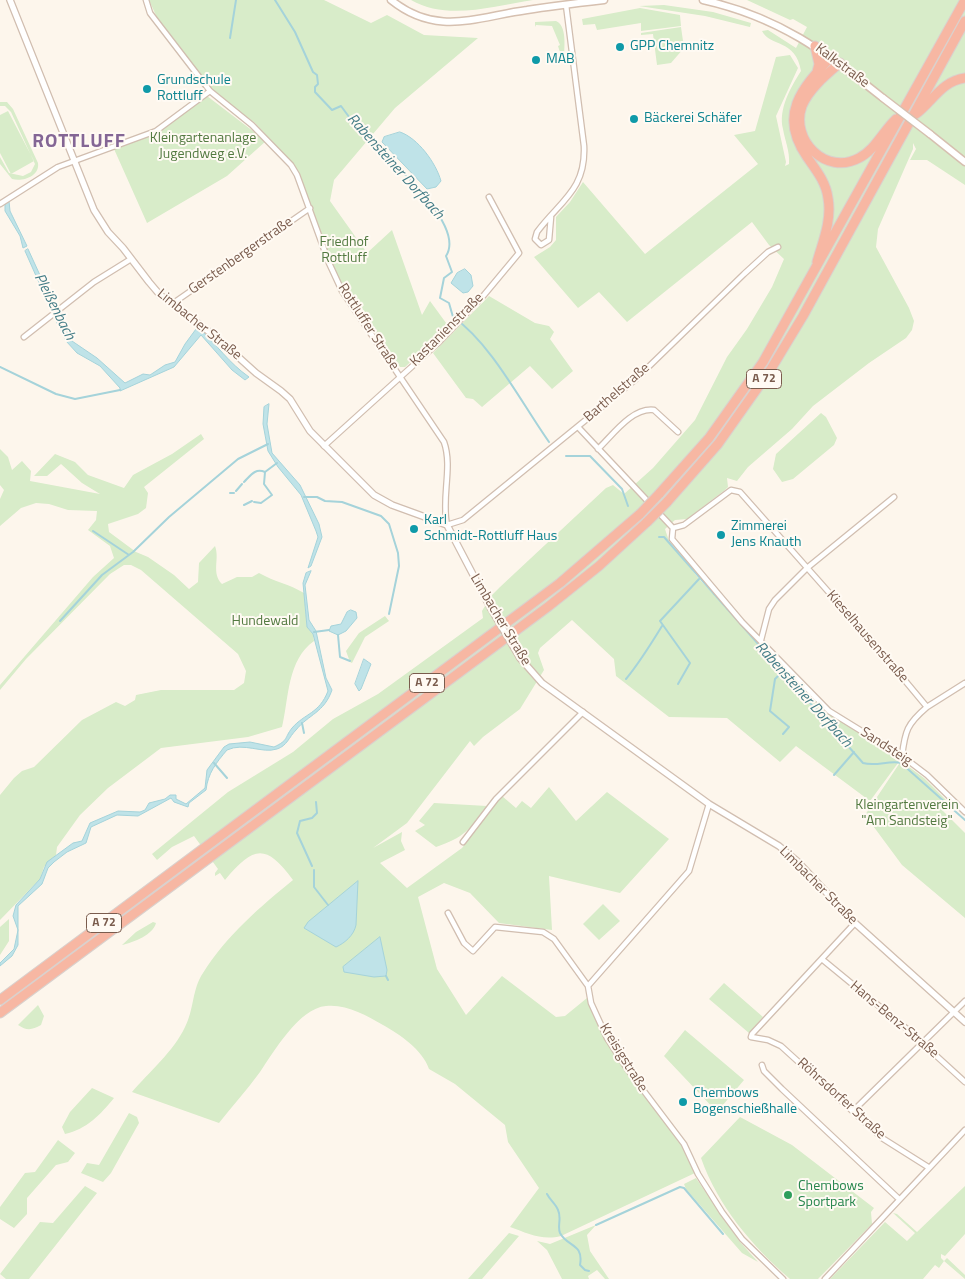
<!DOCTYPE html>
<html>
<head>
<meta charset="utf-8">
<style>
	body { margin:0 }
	canvas { display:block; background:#fdf6ec }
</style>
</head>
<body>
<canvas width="965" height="1279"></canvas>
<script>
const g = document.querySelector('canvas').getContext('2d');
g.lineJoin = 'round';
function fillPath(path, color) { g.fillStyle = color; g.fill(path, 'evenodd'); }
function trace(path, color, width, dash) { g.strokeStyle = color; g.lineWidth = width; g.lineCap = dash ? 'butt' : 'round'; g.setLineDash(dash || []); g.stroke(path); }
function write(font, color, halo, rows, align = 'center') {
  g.font = font + ' "Titillium Web",sans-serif'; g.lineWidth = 4; g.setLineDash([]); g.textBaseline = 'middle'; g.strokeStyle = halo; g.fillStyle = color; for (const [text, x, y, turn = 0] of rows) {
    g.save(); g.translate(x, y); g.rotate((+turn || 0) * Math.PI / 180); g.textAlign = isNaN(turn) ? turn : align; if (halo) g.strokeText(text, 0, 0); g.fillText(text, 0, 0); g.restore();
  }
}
fillPath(new Path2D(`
	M149,0H324L371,23L387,15L424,35L478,38L395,108L334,180L330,201L367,253L392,230L422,315L430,301L449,327L405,367H400L379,335L378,337L354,304L350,305L330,263L299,175L292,163L255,123L212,90L159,22Z
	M411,0H533C494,6 447,21 411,0Z
	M747,0H965V185L927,160H910L916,149L913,143V149L878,229L876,247L909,308L914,321L912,330L906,338L869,363L813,406L792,429L748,467L737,481L727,478L728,487L725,490L687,519L675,520L665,529L669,541L699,579L830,713L901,759L870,801L796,746L780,762L727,718L669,717L616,676L614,659L572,620L540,648L538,653L544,670L520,709L483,737L474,746L470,741L407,823L373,848L402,832L401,841L405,850L380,863L407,888L462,848L502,796L516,808L522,801L531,808L549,787L576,821L607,792L669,839L620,893L549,876L552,930L499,923L470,893L444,883L418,897L437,969L466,1015L502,976L556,1017L565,1016L587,998C611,1063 670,1108 695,1173L561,1236C542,1241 527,1233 510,1227L539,1188L508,1142L505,1125L455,1084L429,1069C423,1050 399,1034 383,1025C365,1015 347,1004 326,1006C299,1008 273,1053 260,1072C247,1090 232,1106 219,1123L132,1092C149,1072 174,1051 185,1027C194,1010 192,989 203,973C226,936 261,906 293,880C265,842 253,847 225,880L220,873L215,876V873L218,869L194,836L172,847L157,860L152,854L228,792L293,752L333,719L378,694L483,618L482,611L491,596L500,587L606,488L613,485L624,494L653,468L695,420L727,357L747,329L772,287L784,259L769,245L752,222L627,322L599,292L578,308L534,257L550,247L556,240V217L570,202L583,182L645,254L758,164L734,135L755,131L776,57L790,55L798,68L776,116L786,162L785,166L789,164C790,151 785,141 783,129C778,109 791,87 801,71C796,39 770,47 762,31L768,30L796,48L807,27L793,19L790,20Z
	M664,5L713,12L751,23L750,27L705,16L639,6Z
	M640,8L680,15L681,26L641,31V23L597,30L595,24L583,25L582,19Z
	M556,21C569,27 563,53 564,65L558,46L560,45L552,26L536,25L535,27V22Z
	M681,27L684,48L671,63L657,65L653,34L641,35V33Z
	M207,96L266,141L227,176L147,223L114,149L160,131Z
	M0,102H7L13,109L38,163C40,176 23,182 12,179L0,164V157L9,173L23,176L31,172L35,164L11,112L5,106H0Z
	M8,111L34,161L11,174L0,153V115Z
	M489,296L535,323L549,326L554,332L550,339L573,371L552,389L530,366L482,407L473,399L466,398L433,353Z
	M821,413L826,417L837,438L834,445L793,479L782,482L773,469L776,454Z
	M201,434L204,439L144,487L148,493L146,508L138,514L108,524L109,532L136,552L148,557L174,575L189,589L198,582L199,563L215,546C220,559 211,573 222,584L237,577H252L259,573C275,582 289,584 304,593L307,627L313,634L314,641C287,660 289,698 282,727L248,737L161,748L108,788L80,815L57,847L56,855L44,867L40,879L0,920V795L14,778L22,771L34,767L82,720L116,702L125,706L135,700L136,695L161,690H234L244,683L246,671L238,654L141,570L131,565H124L110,574L26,659L0,690V685L93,577L114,558L110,546L88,530L96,520L97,511L68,510L49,504L36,503L21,508L0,526V499L4,490L0,485V449L8,457L12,470L22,461L31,471L30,481L100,494L82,483L61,464L47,476H34L55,454L75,462L88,475L124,488L133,475L172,454Z
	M385,616L389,621L365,637L352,663L350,662L346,651L359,633Z
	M901,761L924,778L947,801L941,809L965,833V918L902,865L865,815Z
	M434,803L487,806C471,829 463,838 436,847L415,831L425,825L419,821Z
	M603,904L620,921L599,940L583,924Z
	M9,919V941L0,955V927Z
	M153,922L156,923C153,935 134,942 122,945L136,932Z
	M724,983L763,1017L749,1033L709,999Z
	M38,1005L44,1016L41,1025C32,1030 27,1031 18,1025Z
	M685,1030L744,1080L717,1112L664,1056Z
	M92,1088L114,1098C100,1115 87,1129 65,1134L62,1127L70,1112Z
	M129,1113L137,1117L139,1123L111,1173L103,1182L81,1173L87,1163L99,1165Z
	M740,1117L792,1145L874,1208L871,1212L872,1224L818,1279H790C752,1246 718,1206 701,1158Z
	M58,1140L75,1153L68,1162L56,1165L27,1198V1214L14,1228L0,1219V1207L25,1173L35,1172Z
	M696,1178L740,1242L758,1262L742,1253L686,1189L684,1184Z
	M85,1186L97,1193L29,1279H6L0,1274L40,1222L53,1223Z
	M965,1186V1234L945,1256L941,1254V1258L944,1261L947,1258L965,1275V1279L944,1261L939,1268L935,1265L923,1279H830L885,1222L907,1241L915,1233L893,1213L897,1214L917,1232Z
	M596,1225L587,1235L590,1251L609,1279H605L597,1270L588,1276L589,1279H562L547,1250L537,1241L550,1244Z
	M509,1233L519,1236L482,1279H468Z`), '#d8ecc9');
const water = new Path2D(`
	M400,132C418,138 436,163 441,181L436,187L427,189L382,142L384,137Z
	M9,201L10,211L27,246L23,248L20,236L5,211V203Z
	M28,249L56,310L52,312L25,251Z
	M465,269L471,275L473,286L468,292L463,293L451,283L457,273Z
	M57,313L72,341L97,358L125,383L143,374L150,375L165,365L175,362L185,344L196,329H200C217,345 229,363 249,377L245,380L232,370L201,335L174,367L120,391V388L100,366L77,353L66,341L53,315Z
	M269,404L267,424L272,453L300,485L319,524L322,537L311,566L308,568L318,537L316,531L301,495L278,467L268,451L263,424L264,407Z
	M311,571L305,585L309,620L316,631L326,678L332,690C324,713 309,714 296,730C289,737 287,746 277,749C262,754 244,742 227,750C216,763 208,773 206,790L189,803L188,807L174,802L171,798L138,816L117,815L91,827L86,843L67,852L54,862L48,868L42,884L18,906V945L12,956L0,966V963L14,949L18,930L13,916L16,905L40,879L47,862L73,843L82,841L90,823L118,811L140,812L145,810L149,803L165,799L170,795H176V799L186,804L205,788L207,770L224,747L229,744L250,742L274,747C289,740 284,738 292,728C305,713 319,714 328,691L313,634L307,627L303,583L306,573Z
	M351,610L356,612L357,618L346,631L338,635L329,631L331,626L341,624L347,612Z
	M364,659L371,664L361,689L359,691L355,684Z
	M358,881L356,925C354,935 345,943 336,947L304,928L308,922Z
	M380,937L387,970L386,976L374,977L344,972L343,967Z`);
fillPath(water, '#bfe3e8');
trace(water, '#a5d3da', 1);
trace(new Path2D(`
	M275,0L295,32L313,72L317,75L318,84L315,87V92L332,110L341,106L366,140L373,143C393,163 466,226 446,256L452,272L444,278L440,298L449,303L453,317C491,343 522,404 549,442
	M230,38L236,0
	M0,367L56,394L75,399L120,390
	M566,456H590L622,489L628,506
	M244,482C251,475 255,468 265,472L277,463
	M236,491L242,484
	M230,493H234
	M304,497H317L325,501L342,502L381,516L389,524L398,553L399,566L389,614
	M254,502L261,503L272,495L264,484L265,472
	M244,505L252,501
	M93,531L129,555
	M659,537H664L863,763C876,767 889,760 901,763L965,820
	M60,621L102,575L133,552L169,517L238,459L268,444
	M314,632L329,630
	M338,635L340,657L350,661
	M783,671L775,679L770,711L789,727L783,734
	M626,679C640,662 651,644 662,626
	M678,684L690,663L660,621L699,579
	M302,723L304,733
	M214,763L227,778
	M834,775L854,752
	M312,866L297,833L300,821L312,818L317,813L316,802
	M314,870V887L328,905
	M386,976L388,980
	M547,1194C550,1200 556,1204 558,1210C562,1218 557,1226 560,1233C567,1247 584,1243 580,1265L585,1270L589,1271
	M596,1225L680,1187L684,1188L723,1234`), '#a5d3da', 2);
const minor = new Path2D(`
	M146,0L150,13L210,91L252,125L291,165L297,175L329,263L342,291L444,442C453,467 441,498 447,525L463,520L636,379L744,274L768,252L778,247
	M0,204L58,167L156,131L210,91
	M551,217L549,240L541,245L535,239L537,232C560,201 586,190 584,146L566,5
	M172,304L310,208
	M24,337L94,282L131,259
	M578,427L673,528L684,525L731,490L740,492L872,641L927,707L965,683
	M324,446L438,343L484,295L519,253L489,197
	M598,449C612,436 632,407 654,410L678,432
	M673,528L672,539L742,622L829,711L902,756L927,775L965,812
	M761,640L769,609L775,600L807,568L894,497
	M902,756C905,731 907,724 927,707
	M463,842L496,799L583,712
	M448,913L464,943L473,951L495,927L543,932L554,939L588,986L591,1003L607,1038L628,1070L684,1144L698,1174L722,1212L742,1239L783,1279
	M855,923L752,1034L751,1037L768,1040L781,1046L882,1138L928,1167
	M823,960L907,1029L965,1082
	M588,986L689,871L709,804
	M762,1065L764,1071L782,1089L899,1199
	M853,1111L965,1001
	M825,1279L965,1130`);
const tertiary = new Path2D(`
	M10,0L94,210L108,232L123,248L149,282L160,295L215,336L256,373L281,391L290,399L310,431L374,495L392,505L447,525L490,607
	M520,658L542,683L709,804L779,846L797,861L855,923L965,1022`);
const secondary = new Path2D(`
	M391,0C437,37 476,17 527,10C552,6 578,3 604,0
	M703,0C779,17 824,51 883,98
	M930,134L965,162`);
const motorway = new Path2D(`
	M815,46L819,64L817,72
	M840,63C826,75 809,89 802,106C790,140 826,176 859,158C875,150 883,131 896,119
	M916,114C933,101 942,81 965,78
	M817,262C823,241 832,220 828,198C826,182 816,170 807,157C778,115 801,89 831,57
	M659,494L709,438L763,362L965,0
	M667,502L718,444L771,369L803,316L965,21
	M0,1000L560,583L640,514
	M0,1013L549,606L599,566L647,522`);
trace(minor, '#d1beb0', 7);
trace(tertiary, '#d1beb0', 8);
trace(secondary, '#d6c0b0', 9);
trace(motorway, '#dad1cd', 11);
trace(minor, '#fff', 4.5);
trace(tertiary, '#fff', 5.5);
trace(secondary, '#fff', 6);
trace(motorway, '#f7b7a3', 9);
const tertiaryBridge = new Path2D(`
	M490,607L520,658`);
const secondaryBridge = new Path2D(`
	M883,98L930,134`);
const motorwayBridge = new Path2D(`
	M640,514L659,494
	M647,522L667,502`);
trace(tertiaryBridge, '#d1beb0', 8, []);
trace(secondaryBridge, '#d6c0b0', 9, []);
trace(motorwayBridge, '#dad1cd', 11, []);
trace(tertiaryBridge, '#fff', 5.5);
trace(secondaryBridge, '#fff', 6);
trace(motorwayBridge, '#f7b7a3', 9);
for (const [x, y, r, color] of [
	[620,47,5,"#0f9aa8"],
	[536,60,5,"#0f9aa8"],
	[147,89,5,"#0f9aa8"],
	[634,119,5,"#0f9aa8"],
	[414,529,5,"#0f9aa8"],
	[721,535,5,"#0f9aa8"],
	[683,1102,5,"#0f9aa8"],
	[788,1195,5,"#2e9e5b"]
]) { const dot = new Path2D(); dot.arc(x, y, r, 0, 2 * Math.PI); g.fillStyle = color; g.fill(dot); trace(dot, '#fffaf3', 2); }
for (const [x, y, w] of [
	[764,379,35],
	[427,683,35],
	[104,923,35]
]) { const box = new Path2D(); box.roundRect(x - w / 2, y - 9.5, w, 19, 4); g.fillStyle = '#fffaf3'; g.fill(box); trace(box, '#7a5c4d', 1); }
write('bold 12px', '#7a5c4d', null, [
	["A 72",764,379],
	["A 72",427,683],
	["A 72",104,923]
]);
write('14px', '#0d838f', '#fffaf3', [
	["GPP Chemnitz",630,47],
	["MAB",546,60],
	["Grundschule",157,81],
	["Rottluff",157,97],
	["Bäckerei Schäfer",644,119],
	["Karl",424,521],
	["Schmidt-Rottluff Haus",424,537],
	["Zimmerei",731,527],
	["Jens Knauth",731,543],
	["Chembows",693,1094],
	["Bogenschießhalle",693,1110]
], 'left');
write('14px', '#7a5c4d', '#fffaf3', [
	["Kalkstraße",842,66,37],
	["Gerstenbergerstraße",241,256,-35],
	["Limbacher Straße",199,325,39],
	["Rottluffer Straße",368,327,57],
	["Kastanienstraße",447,330,-45],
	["Barthelstraße",617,393,-41],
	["Limbacher Straße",500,620,59],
	["Kieselhausenstraße",867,637,49],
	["Sandsteig",886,747,33],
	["Limbacher Straße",818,886,45],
	["Hans-Benz-Straße",894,1020,40],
	["Kreisigstraße",623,1058,58],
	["Röhrsdorfer Straße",841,1099,42]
]);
write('14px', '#537a41', '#fffaf3', [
	["Kleingartenanlage",203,139],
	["Jugendweg e.V.",203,155],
	["Friedhof",344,243],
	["Rottluff",344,259],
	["Hundewald",265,622],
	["Kleingartenverein",907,806],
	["\"Am Sandsteig\"",907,822]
]);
write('14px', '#27864d', '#fffaf3', [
	["Chembows",798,1187],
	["Sportpark",798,1203]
], 'left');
write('italic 15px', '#437c86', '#fffaf3', [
	["Rabensteiner Dorfbach",395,167,48],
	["Pleißenbach",54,307,63],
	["Rabensteiner Dorfbach",803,695,48]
]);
g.letterSpacing = '1px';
write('bold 19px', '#846695', '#fffaf3', [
	["ROTTLUFF",79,142]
]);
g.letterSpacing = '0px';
</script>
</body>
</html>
